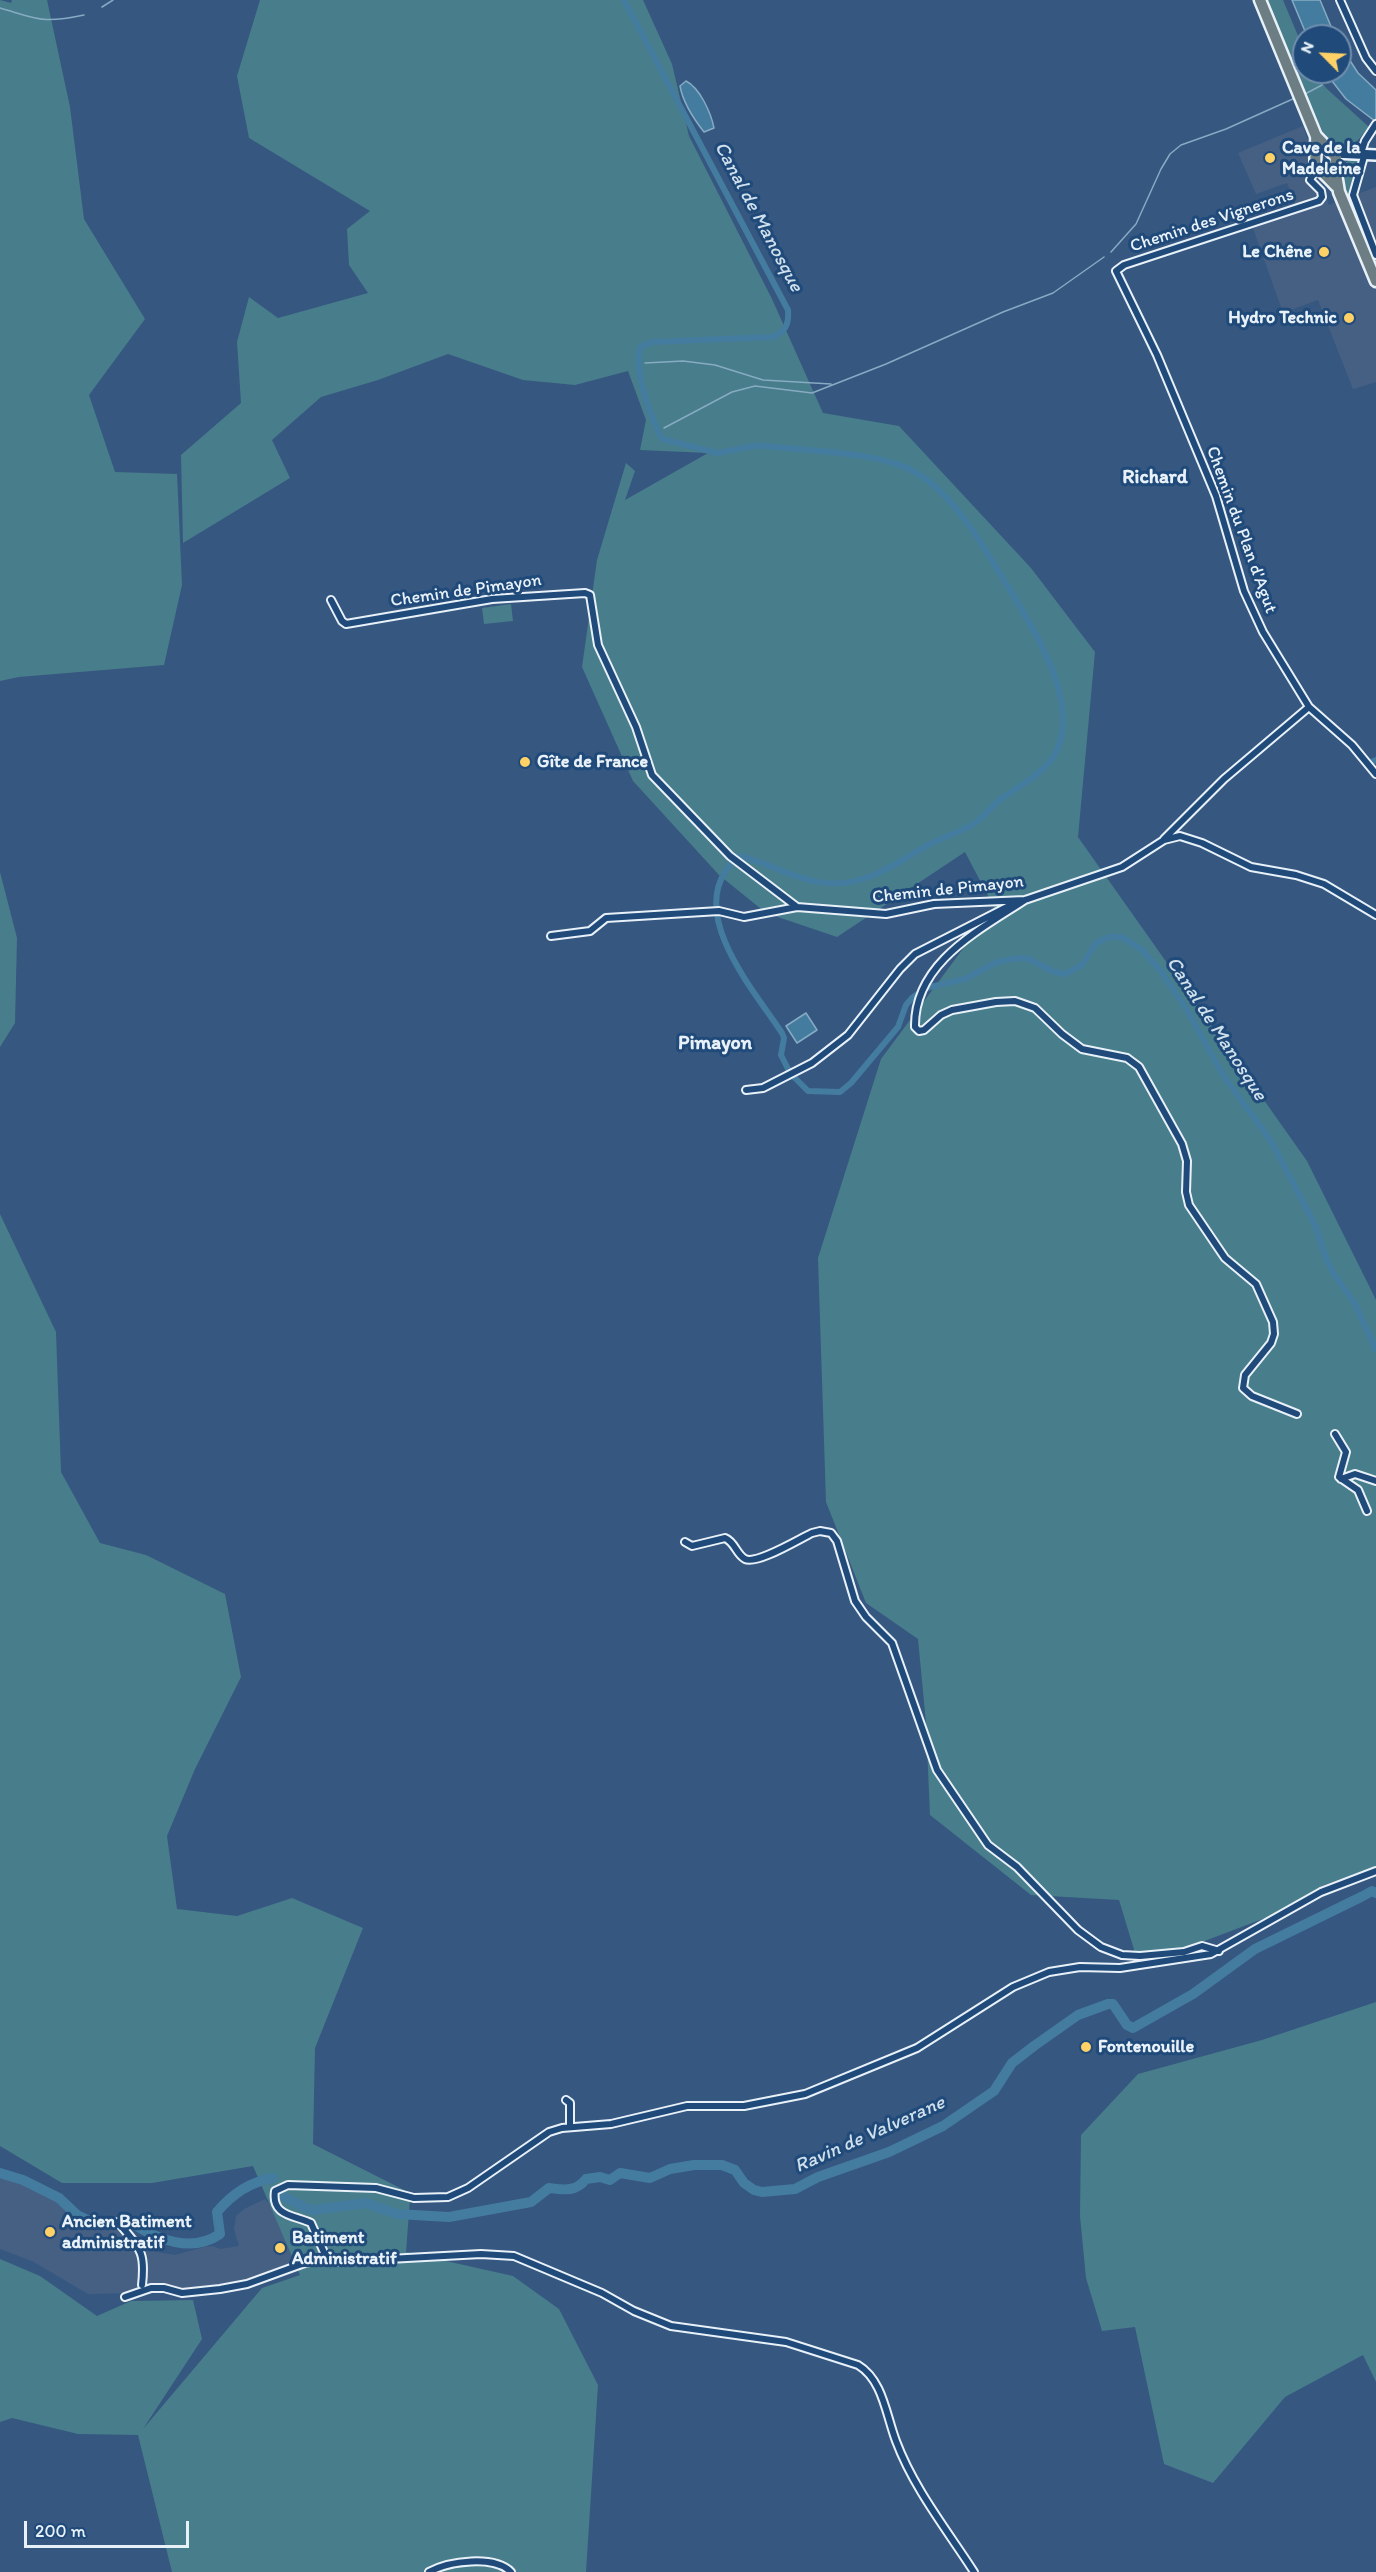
<!DOCTYPE html>
<html>
<head>
<meta charset="utf-8">
<style>
	body { margin:0 }
	#map { position:relative; width:1376px; height:2572px; overflow:hidden; background:#365780; font-family:Itim,sans-serif }
	canvas { display:block }
	.north { position:absolute; left:1292px; top:24px; width:60px; height:60px; box-sizing:border-box; background:#1f4a7a; border:2px solid #6f8dac; border-radius:50%; rotate:294deg; font-size:16px; font-weight:700; line-height:24px; text-align:center; color:#e8f1f8 }
	.north::after { content:''; display:block; margin:auto; width:21px; height:27px; background:#ffd166; clip-path:polygon(50% 0,100% 100%,50% 72%,0 100%) }
	.scale { position:absolute; left:24px; top:2521px; width:165px; height:27px; box-sizing:border-box; border:3px solid #e8f1f8; border-top:0; padding-left:8px; font-size:18px; line-height:21px; white-space:nowrap; color:#e8f1f8; -webkit-text-stroke:4px #1f4a7a; paint-order:stroke }
</style>
</head>
<body>
<div id="map">
<canvas width="1376" height="2572"></canvas>
<div class="north">N</div>
<div class="scale">200 m</div>
</div>
<script>
const g = document.querySelector('canvas').getContext('2d');
g.lineJoin = 'round';
function fillPath(path, color) { g.fillStyle = color; g.fill(path, 'evenodd'); }
function trace(path, color, width, dash) { g.strokeStyle = color; g.lineWidth = width; g.lineCap = dash ? 'butt' : 'round'; g.setLineDash(dash || []); g.stroke(path); }
function write(font, color, halo, rows, align = 'center') {
  g.font = font + ' Itim,sans-serif'; g.lineWidth = 6; g.setLineDash([]); g.textBaseline = 'middle'; g.strokeStyle = halo; g.fillStyle = color; for (const [text, x, y, turn = 0] of rows) {
    g.save(); g.translate(x, y); g.rotate((+turn || 0) * Math.PI / 180); g.textAlign = isNaN(turn) ? turn : align; if (halo) g.strokeText(text, 0, 0); g.fillText(text, 0, 0); g.restore();
  }
}
fillPath(new Path2D(`
	M1303,126L1329,205L1376,187V382L1353,389L1318,300L1283,313L1253,228L1299,212L1287,183L1256,194L1238,153Z
	M0,2178L17,2182L55,2201L75,2219L97,2230H122L126,2226L140,2241L152,2251L175,2255L204,2247L212,2246L221,2249L239,2246L234,2229L236,2216L244,2209L265,2199L311,2257L289,2266L273,2269L247,2281L207,2288L183,2290L167,2286L152,2285L131,2293L88,2294L32,2261L0,2249Z`), '#466084');
fillPath(new Path2D(`
	M0,0L11,3L12,0H47L70,107L84,219L145,319L89,395L115,472L177,474L182,585L164,665L19,677L0,681Z
	M260,0H643L672,64L689,136L772,299L823,413L899,426L1031,568L1095,652L1078,837L1307,1161L1376,1300V1866L1324,1885L1273,1915L1139,1966L1119,1900L1031,1895L930,1815L926,1723L918,1639L866,1603L826,1502L818,1258L881,1059L994,907L965,852L837,937L766,913L719,875L633,781L582,667L597,560L626,463L635,471L625,500L708,453L640,450L646,420L628,371L575,385L523,380L448,354L378,380L321,397L272,440L290,478L183,543L181,455L241,403L237,342L249,297L278,318L368,293L349,265L347,229L370,211L249,138L237,76Z
	M1266,0H1283L1304,50V72H1315L1326,88L1369,127C1356,143 1348,155 1327,142Z
	M1353,157H1358L1359,160L1352,184V198L1349,200H1352L1376,259V268C1368,248 1338,188 1342,171C1343,164 1347,161 1353,157Z
	M511,604L513,621L484,624L482,608Z
	M0,872L17,938L15,1023L0,1047Z
	M0,1214L56,1332L61,1472L100,1543L146,1555L225,1594L241,1677L195,1769L167,1836L177,1909L237,1916L292,1898L363,1928L315,2048L313,2144L414,2195L410,2199L406,2252L513,2276L559,2309L598,2385L586,2572H172L138,2435L78,2434L12,2418L0,2422V2259L40,2276L97,2316L131,2301L193,2300L202,2339L143,2429L262,2288L300,2275L253,2166L152,2183H62L0,2146Z
	M1376,2002V2382L1363,2355L1285,2397L1213,2483L1164,2464L1135,2327L1102,2331L1086,2278L1080,2216L1081,2135L1138,2074L1262,2040Z`), '#487d8b');
const water = new Path2D(`
	M1292,0H1320L1335,36H1307Z
	M1340,45L1358,73L1376,90V122L1346,99L1325,72H1340Z
	M686,81C700,88 711,113 714,128L704,132C693,118 683,103 680,86Z
	M806,1013L817,1030L797,1043L786,1026Z`);
fillPath(water, '#447c9f');
trace(water, '#86abc3', 1.5);
trace(new Path2D(`
	M102,7L113,0
	M0,8C38,19 42,24 84,15
	M1305,94L1322,85
	M1111,252L1136,224L1161,169L1170,154L1181,145L1226,129L1295,98
	M645,363L683,361L715,365L763,380L831,384
	M664,428L732,392L755,386L812,393L886,364L1003,312L1053,293L1104,257`), '#86abc3', 1.5);
trace(new Path2D(`
	M624,0L788,310C789,324 786,331 773,337L652,342L640,347C634,374 650,415 662,439L717,453L754,446H766C806,451 874,452 909,469C948,487 980,540 1002,577C1028,620 1073,686 1061,739C1054,770 1021,784 998,801C990,808 984,817 975,823C961,832 945,836 930,844C902,859 878,879 844,883C807,887 775,865 740,856C732,858 729,866 725,872C693,922 756,993 782,1033L784,1038L781,1055L790,1073
	M1372,762L1376,760
	M794,1077L808,1091L840,1092L851,1083L898,1027L906,1005L912,998L926,988L965,979L997,962L1019,958L1029,959L1054,972L1065,974L1082,965L1096,943L1109,937H1122L1142,950L1160,970L1187,1010L1223,1075L1271,1141L1315,1225L1327,1261L1335,1276L1354,1302L1376,1350`), '#447c9f', 6);
trace(new Path2D(`
	M0,2173L23,2180L59,2198L77,2215L96,2224
	M284,2197L306,2208L314,2210L366,2203L397,2214L449,2217L531,2202L549,2188C564,2190 576,2192 586,2179L600,2177L610,2180L620,2173L650,2178L670,2169L694,2165H722L735,2170L744,2183L754,2190L762,2192L795,2189L818,2177L889,2152L943,2126L994,2091L1012,2063L1034,2046L1078,2015L1108,2004H1113L1127,2025L1133,2028L1193,1994L1255,1949L1363,1896L1372,1891L1376,1893
	M132,2223C158,2240 192,2253 220,2234L217,2212C232,2194 249,2182 273,2178`), '#447c9f', 10);
const minor = new Path2D(`
	M1340,0L1366,58L1376,71
	M1361,153L1365,141L1376,124
	M1365,153L1353,195L1376,255
	M1317,167L1310,180L1321,191L1322,197L1319,201L1124,265L1116,271L1157,355L1216,496L1244,591L1263,632L1309,707L1352,745L1376,774
	M331,600L342,621L346,624L492,599L585,593L590,595L598,645L636,727L652,775L730,856L797,907L886,914L934,904L1025,900L1122,867L1164,840L1180,836L1202,843L1251,867L1296,875L1324,884L1376,915
	M1164,839L1224,779L1309,707
	M1025,900C978,931 914,963 915,1027L919,1031L924,1030L941,1015L952,1010L996,1002L1015,1001L1035,1008L1062,1034L1082,1049L1127,1058L1139,1067L1182,1144L1187,1161L1186,1192L1189,1205L1225,1258L1256,1284L1273,1322L1274,1334L1271,1343L1245,1375L1243,1388L1252,1396L1297,1414
	M551,936L590,931L606,918L719,911L744,917L797,907
	M746,1090L763,1088L812,1063L848,1035L900,969L915,954L1013,904
	M1335,1434L1346,1452L1339,1477L1358,1490L1367,1511
	M1341,1479L1355,1474L1376,1481
	M685,1542L692,1546L725,1538C735,1542 736,1554 745,1559C757,1565 799,1539 812,1533L820,1531L831,1533L837,1541L855,1601L866,1617L892,1643L937,1770L988,1845L1017,1867L1078,1930L1101,1947L1122,1955L1140,1956L1184,1952L1202,1946L1219,1951
	M566,2100L570,2103V2127
	M118,2222C139,2248 146,2250 142,2285
	M125,2297L151,2288H164L182,2293L220,2289L247,2284L302,2264L327,2258
	M429,2572C449,2561 494,2555 511,2572
	M974,2572C947,2530 914,2489 896,2441C886,2415 883,2380 858,2365L786,2342L671,2326L634,2311L602,2293L514,2256L481,2254L333,2262L326,2257L311,2223C294,2215 271,2216 275,2191L288,2185L376,2188L414,2198L448,2197L468,2188L549,2132L562,2128L611,2124L687,2106H744L805,2094L917,2048L1013,1987L1049,1972L1080,1967L1120,1968L1211,1954L1321,1892L1376,1871`);
const secondary = new Path2D(`
	M1333,153L1376,155`);
const primary = new Path2D(`
	M1260,0L1316,136L1336,157L1335,168L1339,192L1376,281
	M1316,136C1317,143 1314,161 1316,165C1317,167 1332,181 1336,186`);
trace(minor, '#e8f1f8', 10);
trace(secondary, '#e8f1f8', 14);
trace(primary, '#e8f1f8', 15);
trace(minor, '#1f4a7a', 6);
trace(secondary, '#1f4a7a', 9);
trace(primary, '#6c7e84', 10);
for (const [x, y, r, color] of [
	[1270,158,6,"#ffd166"],
	[1324,252,6,"#ffd166"],
	[1349,318,6,"#ffd166"],
	[525,762,6,"#ffd166"],
	[1086,2047,6,"#ffd166"],
	[50,2232,6,"#ffd166"],
	[280,2248,6,"#ffd166"]
]) { const dot = new Path2D(); dot.arc(x, y, r, 0, 2 * Math.PI); g.fillStyle = color; g.fill(dot); trace(dot, '#1f4a7a', 2); }
write('bold 18px', '#e8f1f8', '#1f4a7a', [
	["Cave de la",1282,148],
	["Madeleine",1282,169],
	["Le Chêne",1312,252,"right"],
	["Hydro Technic",1337,318,"right"],
	["Gîte de France",537,762],
	["Fontenouille",1098,2047],
	["Ancien Batiment",62,2222],
	["administratif",62,2243],
	["Batiment",292,2238],
	["Administratif",292,2259]
], 'left');
write('18px', '#e8f1f8', '#1f4a7a', [
	["Chemin des Vignerons",1212,221,-18],
	["Chemin du Plan d'Agut",1241,530,70],
	["Chemin de Pimayon",466,591,-8],
	["Chemin de Pimayon",948,890,-6]
]);
write('italic 20px', '#cfdfeb', '#1f4a7a', [
	["Canal de Manosque",758,217,62],
	["Canal de Manosque",1216,1029,57],
	["Ravin de Valverane",870,2135,-24]
]);
write('bold 20px', '#e8f1f8', '#1f4a7a', [
	["Richard",1155,478],
	["Pimayon",715,1044]
]);
</script>
</body>
</html>
